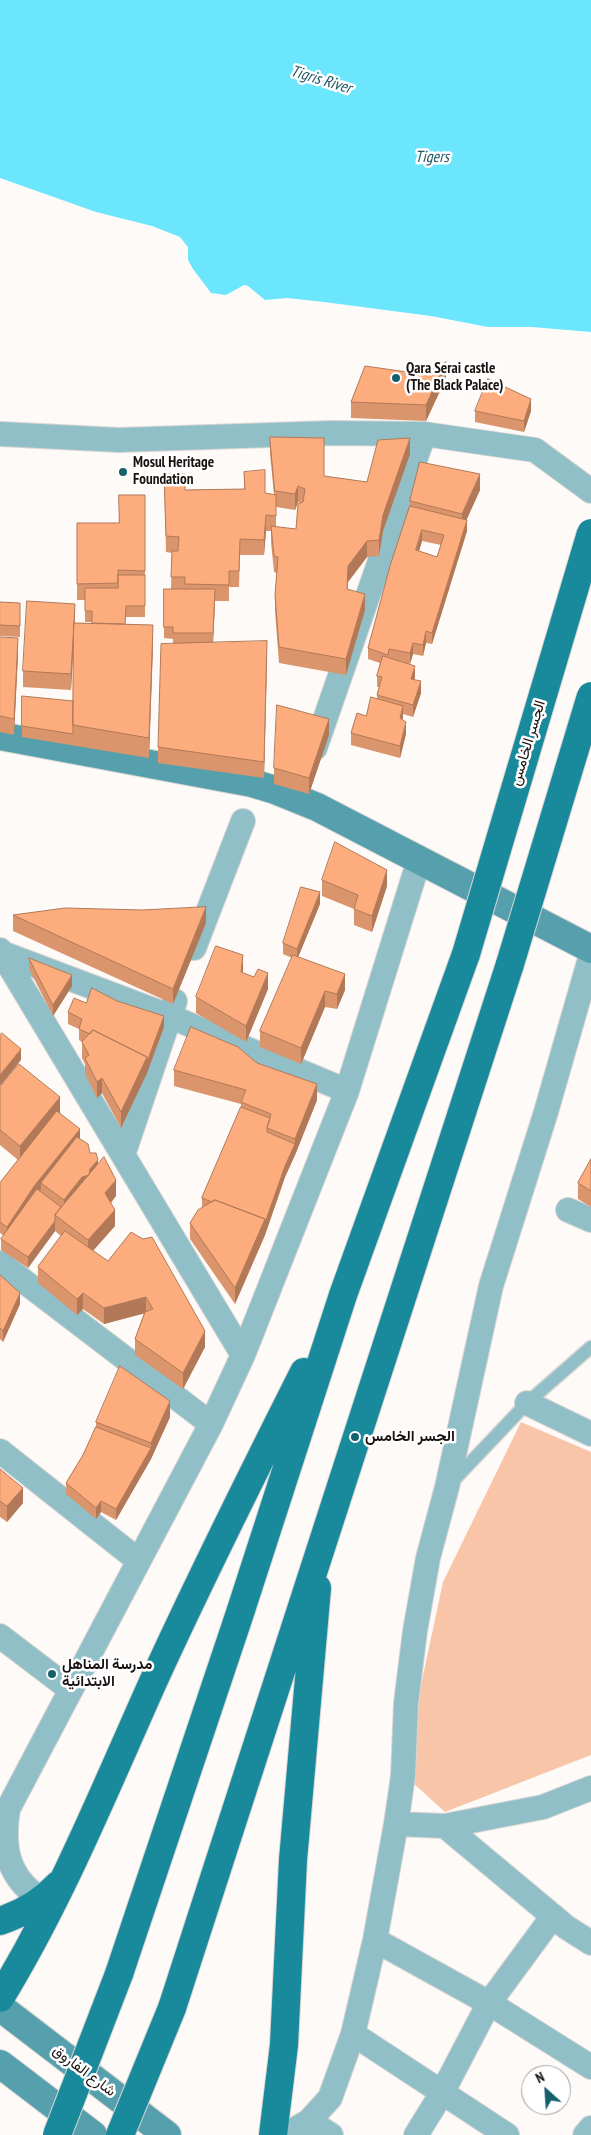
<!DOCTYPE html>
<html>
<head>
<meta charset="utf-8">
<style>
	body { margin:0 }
	#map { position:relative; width:591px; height:2135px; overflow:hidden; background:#fdfaf8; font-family:"PT Sans Narrow",sans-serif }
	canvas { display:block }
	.north { position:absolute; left:521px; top:2065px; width:50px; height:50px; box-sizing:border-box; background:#fff; border:1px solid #a3a19f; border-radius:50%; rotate:334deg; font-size:14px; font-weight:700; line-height:20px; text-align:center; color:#181310 }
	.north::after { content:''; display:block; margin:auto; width:18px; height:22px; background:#14616d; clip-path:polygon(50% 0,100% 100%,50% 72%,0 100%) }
</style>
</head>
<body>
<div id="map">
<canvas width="591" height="2135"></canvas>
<div class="north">N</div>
</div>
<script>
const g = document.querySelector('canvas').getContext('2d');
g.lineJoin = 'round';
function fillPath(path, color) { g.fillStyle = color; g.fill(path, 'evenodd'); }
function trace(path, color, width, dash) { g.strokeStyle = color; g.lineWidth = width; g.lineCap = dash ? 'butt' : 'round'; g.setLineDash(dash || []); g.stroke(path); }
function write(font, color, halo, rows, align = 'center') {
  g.font = font + ' "PT Sans Narrow",Vazirmatn,sans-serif'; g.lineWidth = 5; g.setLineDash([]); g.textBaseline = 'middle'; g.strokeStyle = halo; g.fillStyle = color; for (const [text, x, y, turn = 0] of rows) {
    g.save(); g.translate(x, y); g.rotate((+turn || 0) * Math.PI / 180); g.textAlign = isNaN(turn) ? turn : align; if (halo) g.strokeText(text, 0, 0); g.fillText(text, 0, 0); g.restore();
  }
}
fillPath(new Path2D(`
	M521,1422L591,1452V1755L445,1812L413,1783L415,1713L443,1582Z`), '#f9c5a8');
fillPath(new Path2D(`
	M0,0H591V332L532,327H488L431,316L324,302L287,298L265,300L248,286L244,285L226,295L211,293L193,269L188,260V247L180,237L152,226L96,212L0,178Z`), '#6be6fc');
const lane = new Path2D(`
	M452,1482L527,1403L591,1347`);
const street = new Path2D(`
	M0,434L119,440L331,433L424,434L535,450L591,491
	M315,748L424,434
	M194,948L243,821
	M0,950L243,1355
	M2,953L169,1016L347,1091
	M123,1155L175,1001
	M568,1210L591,1220
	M0,1263L211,1424
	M527,1403L591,1434
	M0,1451L139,1561
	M0,1636L71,1690
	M396,1824L445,1826L543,1807L591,1788
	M445,1826L566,1927L591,1943
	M41,1899C7,1877 2,1847 8,1809L211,1424L243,1355L347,1091L419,860
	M375,1940L489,2003L591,2067
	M353,2034L507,2135
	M309,2121L331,2135
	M285,2135L309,2121L330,2098L353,2034L375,1940L396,1824L403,1776L406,1703L415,1631L428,1558L447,1487L491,1286L546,1112L591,955
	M416,2135L442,2093L489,2003L553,1916
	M585,2135L591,2128`);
const secondary = new Path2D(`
	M0,736L252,783L275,790L317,807L591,949
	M0,2007L167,2135
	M0,2064L93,2135`);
const primary = new Path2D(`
	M0,1921C21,1914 42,1902 58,1885
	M119,1974L240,1613L343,1295L466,954
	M0,1998C61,1898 105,1789 153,1682C201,1577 252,1475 304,1372
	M172,2008L510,964
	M273,2135L284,2045L293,1860L317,1588`);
trace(lane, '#d8d5d3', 15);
trace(street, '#d8d5d3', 26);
trace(secondary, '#d8d5d3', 30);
trace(primary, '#d8d5d3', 30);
trace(lane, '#90bfc8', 12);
trace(street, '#90bfc8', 24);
trace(secondary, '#56a0ae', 28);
trace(primary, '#188a9c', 28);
const primaryBridge = new Path2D(`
	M466,954L591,533
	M510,964L591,696
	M57,2135L119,1974
	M120,2135L172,2008`);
trace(primaryBridge, '#d8d5d3', 30, []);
trace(primaryBridge, '#188a9c', 28);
fillPath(new Path2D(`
	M421,374L446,378L426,421L351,418V402Z
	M475,411H531L524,432L475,422Z
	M270,437L324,476L367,482L410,454L383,531L379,556L367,557L348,582L347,590L365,610L346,675L279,663L275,611V595L277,573L274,572L271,542V531H266L264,555H240L239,587H229V601H215L213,642L267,657L264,778L158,763V747L173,643V639L164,638V589H171L172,553L166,552L164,474L185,490L244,489V472L265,493L274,495L270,453ZM298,502L300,503L296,529L276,527V507L295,510Z
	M480,490L466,520L467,531L432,644L426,643L423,656L413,654L410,664L415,677L414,680L421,693L413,717L403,714V720L406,734L400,758L351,745V733L366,716L377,699V695L379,687H377V676L380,663L368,659V648L410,506V501ZM422,541L441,545L437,557L419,551Z
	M145,495V617H126L125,624L153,644L149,758L22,737V726L73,701L74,631L71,690L23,687V671L75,623H92V622H85V600H77V523H119Z
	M0,602L20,614V637L0,636Z
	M0,637L18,654L14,735L0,732Z
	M329,735L309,794L274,784V768Z
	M322,880L387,886L372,932L354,925V909L322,896Z
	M320,904L298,957L345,990L337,1009L325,1007L301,1064L260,1047V1031L292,958L283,954V943Z
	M13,915L206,923L173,1004L13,931Z
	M29,958L72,986L53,1016L29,969Z
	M243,973L268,989L246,1042L196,1013V997Z
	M86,1003L164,1027L147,1073L121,1128L102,1093L97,1098L85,1074V1064L82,1058V1042L79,1040V1029L68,1024V1012Z
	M257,1063L317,1100L295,1155L285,1177L265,1235L235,1304L190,1239V1223L202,1208V1198L241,1107V1104L174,1086V1070Z
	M0,1087L60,1113L98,1165L116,1196L111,1203L115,1226L93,1251L205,1347L183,1389L135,1355V1339L144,1313L104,1324L83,1309L77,1315L38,1283V1267L61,1236L55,1231L28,1268L1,1250V1239L4,1236L0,1233V1183L18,1160L0,1145Z
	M591,1159V1207L578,1199V1183Z
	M0,1275L20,1304L3,1342L0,1339Z
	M170,1417L151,1459L116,1520L101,1512L96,1519L66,1494V1483L83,1455L96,1427V1422Z
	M0,1469L23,1503L7,1522L0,1517Z`), '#da956c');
fillPath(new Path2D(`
	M446,362V378L426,421V405Z
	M531,399V411L524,432V421Z
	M410,438V454L383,531L379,556V540L383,515Z
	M480,474V490L462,530V514Z
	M298,486V502L295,510V494Z
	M266,515V531L264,555V540Z
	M467,520V531L432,644V633Z
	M422,530V541L416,561V550Z
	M367,541V557L348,582L347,605L348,566Z
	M215,589V601L213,644V633Z
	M365,594V610L346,675V659Z
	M75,604V620L71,690V674Z
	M153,625V644L149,758V738Z
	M426,631V643L423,656V645Z
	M18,638V654L14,735V719Z
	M267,641V657L264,778V762Z
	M413,643V654L410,664V653Z
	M415,666V677L411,690V679Z
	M421,681V693L413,717V705Z
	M403,706V717L400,729V718Z
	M329,719V735L309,794V778Z
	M406,722V734L400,758V746Z
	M387,870V886L372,932V916Z
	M320,892V904L297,960V949Z
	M206,907V923L173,1004V989Z
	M243,955V971L241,988V972Z
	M268,973V989L246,1042V1026Z
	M345,974V990L337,1009V994Z
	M72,975V986L53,1016V1005Z
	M325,991V1007L301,1064V1048Z
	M164,1016V1027L147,1073L121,1128V1112Z
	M21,1049V1060L0,1086V1075Z
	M102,1078V1093L97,1098V1082Z
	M317,1084V1100L295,1155L285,1177L265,1235V1223L285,1166L295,1144V1139Z
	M60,1097V1113L20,1162V1146Z
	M80,1129V1141L41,1183V1189L7,1238V1227L35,1185Z
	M98,1160V1171L64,1209V1200L82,1177Z
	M116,1180V1196L105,1209V1193Z
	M115,1210V1226L88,1256V1240Z
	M265,1219V1235L235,1304V1288Z
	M55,1221V1231L28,1268V1257Z
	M20,1293V1304L3,1342V1331Z
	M83,1293V1309L77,1315V1299Z
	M146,1297V1313L104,1324V1308Z
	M205,1331V1347L183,1389V1373Z
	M170,1401V1417L151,1459L116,1520V1509L151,1448V1443Z
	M23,1488V1503L7,1522V1506Z
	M101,1501V1512L96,1519V1508Z`), '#b17958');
const building = new Path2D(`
	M446,362L426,405L351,402L365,366L421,374Z
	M488,379L531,399L524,421L475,411Z
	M270,437L324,438V476L367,482L378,440L410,438L383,515L379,540L367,541L348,566L347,589L365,594L346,659L279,647L275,595L278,557L274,556L271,526L296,529L298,504L303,502L305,489L298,486L295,494L275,491Z
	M420,462L480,474L462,514L410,501Z
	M265,470V493L276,495V516L266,515L264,540L240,539L239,571H229V585L185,584V577H171L172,551H178L179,537L166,536L164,474H185V490L245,489L244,472Z
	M119,495H145V571L118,570V583L77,584V523H119Z
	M410,506L467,520L432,633L426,631L423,645L413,643L410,653L389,649L388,655L368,648L390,566ZM422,530L444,535L437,557L416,550Z
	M118,575H145V606H126L125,624L92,623V611H85V588H118Z
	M164,589H215L213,633H173V627H164Z
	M27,601L75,604L71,674L23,671Z
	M0,602L20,603V626L0,625Z
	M74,623L153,625L149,738L73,725Z
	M0,637L18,638L14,719L0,716Z
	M267,641L264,762L158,747L161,644Z
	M383,656L415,666L411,679L421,681L413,705L377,695L382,677L377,676Z
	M22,696L73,701V734L22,726Z
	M371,697L403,706L400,718L406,722L400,746L351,733L357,713L366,716Z
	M277,705L329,719L309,778L274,768Z
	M335,842L387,870L372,916L354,909L358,895L322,880Z
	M301,887L320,892L297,949L283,943Z
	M206,907L173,989L13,915L65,908L142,910Z
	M216,946L243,955L241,972L254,977L258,969L268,973L246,1026L196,997Z
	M293,955L345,974L337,994L325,991L301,1048L260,1031Z
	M29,958L72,975L53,1005Z
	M92,988L117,1001L164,1016L147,1062V1057L93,1030L90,1034L79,1029L82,1019L68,1012L74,998L86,1003Z
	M191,1027L238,1047L257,1063L317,1084L295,1139L267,1128L271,1114L241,1102L246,1090L174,1070Z
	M93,1030L147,1057L121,1112L102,1078L97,1082L85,1058L89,1055L82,1042Z
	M2,1033L21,1049L0,1075V1035Z
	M19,1064L60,1097L20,1146L0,1130V1087Z
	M241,1107L270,1118L267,1128V1132L295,1144L285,1166L265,1223V1219L215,1200L212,1202L202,1198Z
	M57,1111L80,1129L35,1185L7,1227L0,1222V1183Z
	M77,1137L88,1144L90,1153H96L98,1160L90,1169L89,1175L82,1177L64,1200L41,1183Z
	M104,1157L116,1180L105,1193L115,1210L88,1240L55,1215Z
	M591,1159V1191L578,1183Z
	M37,1189L61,1207L55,1215V1221L28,1257L1,1239Z
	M215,1200L265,1219L235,1288L190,1223L198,1210Z
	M65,1231L108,1261L131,1232L143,1239L152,1237L205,1331L183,1373L135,1339L145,1312L153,1309L146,1297L104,1308L83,1293L77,1299L38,1267Z
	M0,1275L20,1293L3,1331L0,1328Z
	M120,1366L170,1401L151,1443L96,1422Z
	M96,1427L151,1448L116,1509L101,1501L96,1508L66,1483L83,1455Z
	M0,1469L23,1488L7,1506L0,1501Z`);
fillPath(building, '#fdad7d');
trace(building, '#b17958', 1);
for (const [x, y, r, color] of [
	[396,378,5,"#14616d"],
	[123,472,5,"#14616d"],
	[355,1437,5,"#14616d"],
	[52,1674,5,"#14616d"]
]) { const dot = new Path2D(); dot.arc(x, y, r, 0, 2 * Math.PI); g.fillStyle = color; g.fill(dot); trace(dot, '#fff', 2); }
write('bold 15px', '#181310', '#fff', [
	["Qara Serai castle",406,369],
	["(The Black Palace)",406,386],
	["Mosul Heritage",133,463],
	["Foundation",133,480],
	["الجسر الخامس",365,1437],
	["مدرسة المناهل",62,1665],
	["الابتدائية",62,1682]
], 'left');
write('15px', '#181310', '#fff', [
	["الجسر الخامس",528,743,-73],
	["شارع الفاروق",84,2071,37]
]);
write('italic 16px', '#245862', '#fff', [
	["Tigris River",321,80,17],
	["Tigers",432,157]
]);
</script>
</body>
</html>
